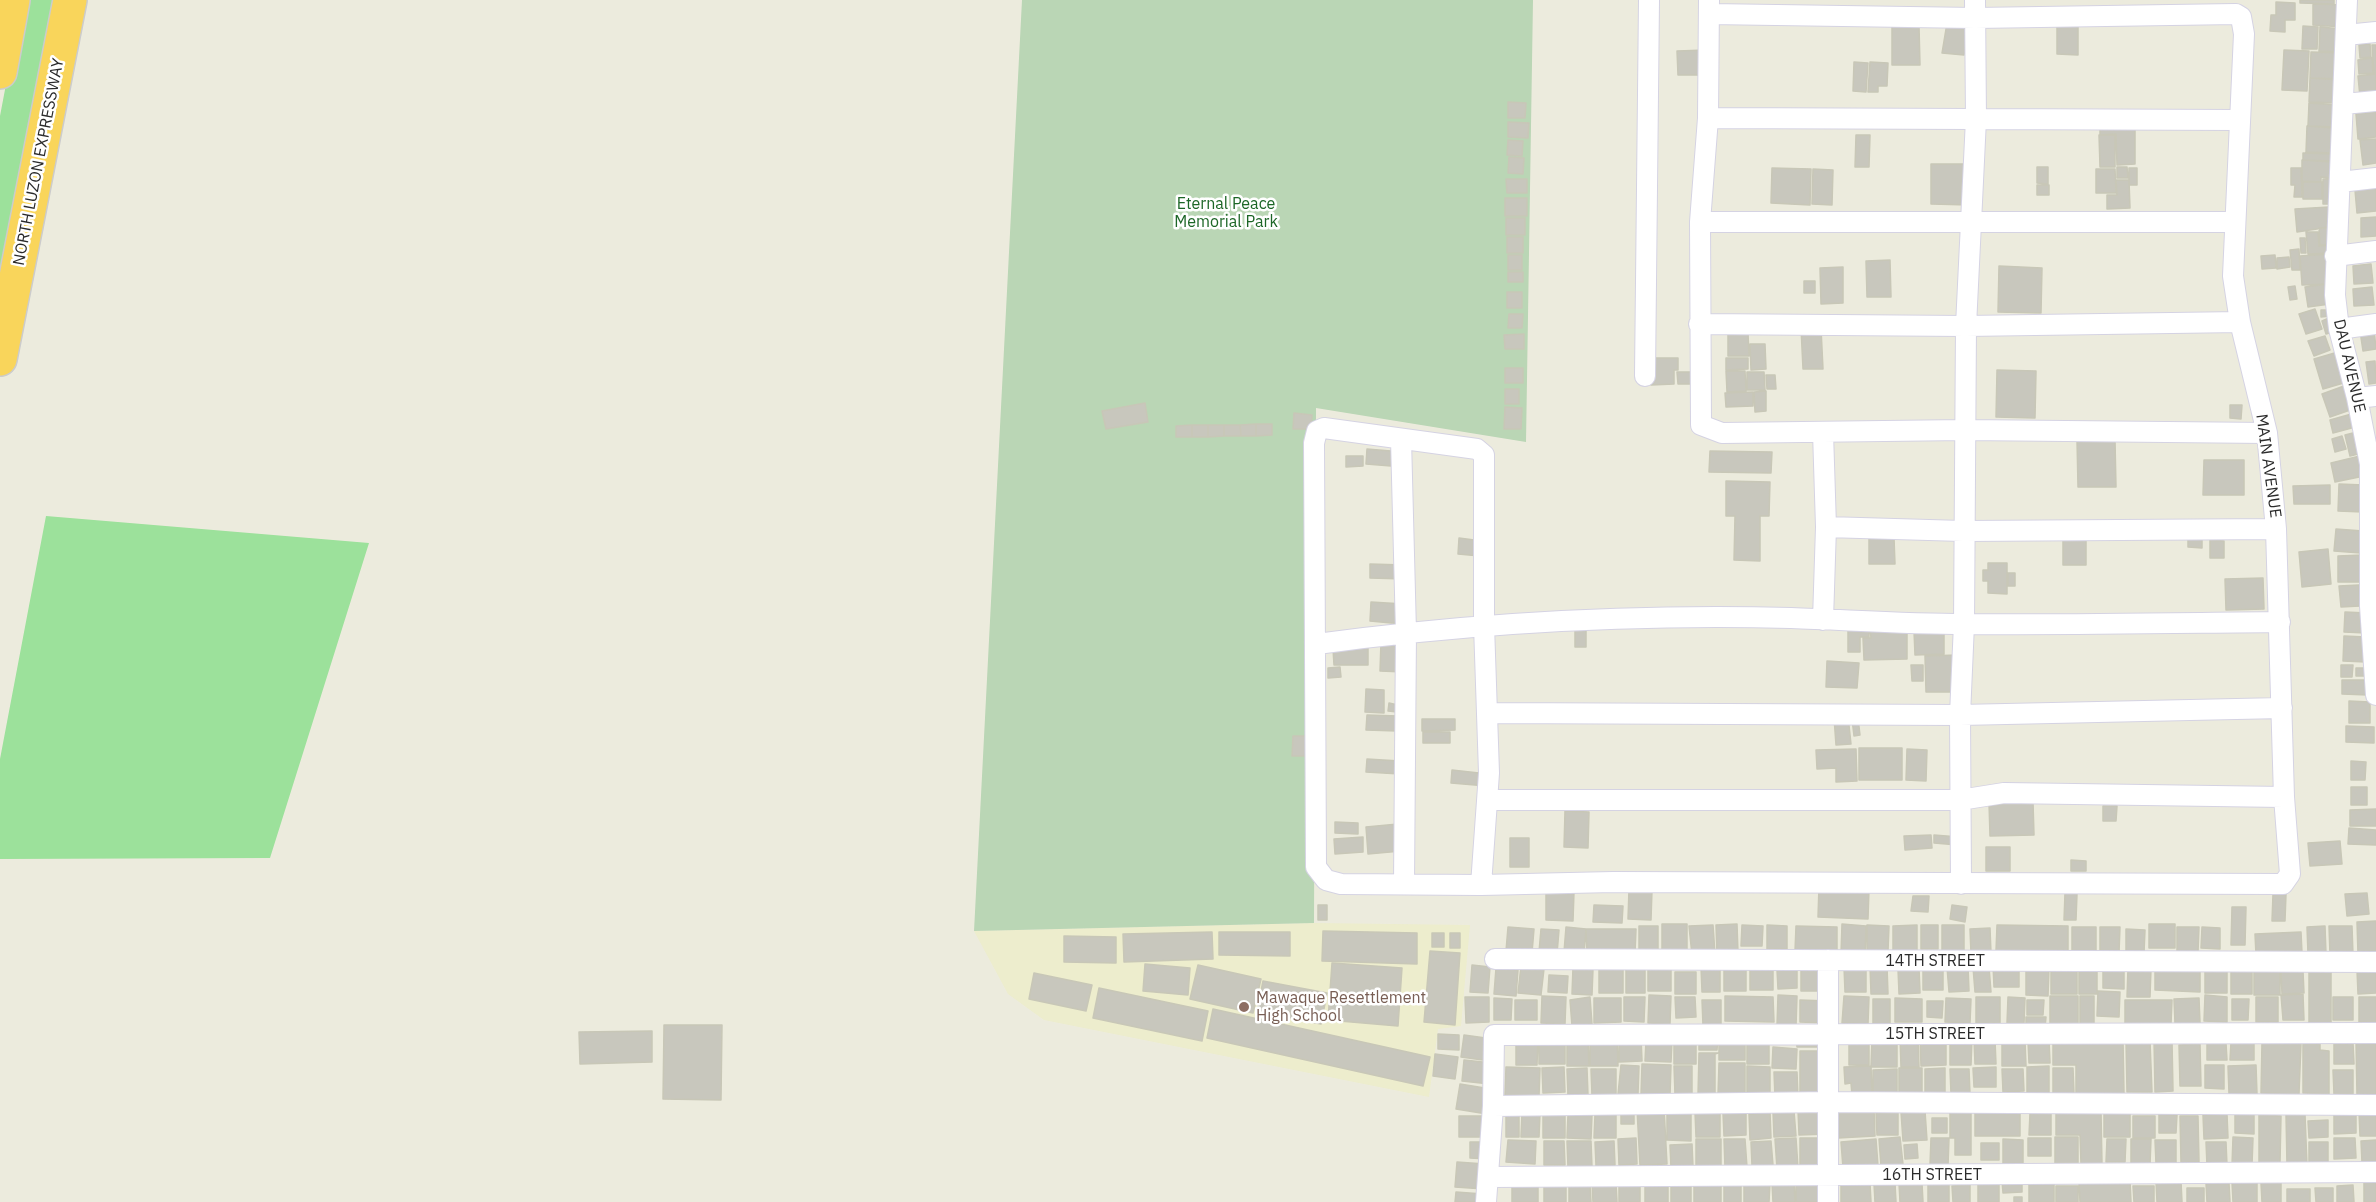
<!DOCTYPE html>
<html>
<head>
<meta charset="utf-8">
<style>
	body { margin:0 }
	canvas { display:block; background:#ecebdd }
</style>
</head>
<body>
<canvas width="2376" height="1202"></canvas>
<script>
const g = document.querySelector('canvas').getContext('2d');
g.lineJoin = 'round';
function fillPath(path, color) { g.fillStyle = color; g.fill(path, 'evenodd'); }
function trace(path, color, width, dash) { g.strokeStyle = color; g.lineWidth = width; g.lineCap = dash ? 'butt' : 'round'; g.setLineDash(dash || []); g.stroke(path); }
function write(font, color, halo, rows, align = 'center') {
  g.font = font + ' "IBM Plex Sans",sans-serif'; g.lineWidth = 5; g.setLineDash([]); g.textBaseline = 'middle'; g.strokeStyle = halo; g.fillStyle = color; for (const [text, x, y, turn = 0] of rows) {
    g.save(); g.translate(x, y); g.rotate((+turn || 0) * Math.PI / 180); g.textAlign = isNaN(turn) ? turn : align; if (halo) g.strokeText(text, 0, 0); g.fillText(text, 0, 0); g.restore();
  }
}
fillPath(new Path2D(`
	M1314,923L1470,925L1461,1026L1438,1029L1429,1097L1044,1020L1008,994L974,931Z`), '#ededcd');
fillPath(new Path2D(`
	M22,0H54L0,276V116Z
	M46,516L369,543L270,858L0,859V759Z`), '#9ce19b');
fillPath(new Path2D(`
	M1022,0H1533L1526,442L1316,408L1314,923L974,931Z`), '#bad6b5');
const building = new Path2D(`
	M2300,0H2334V4L2300,3Z
	M2276,2L2295,3V20H2285V32L2270,31L2271,15H2276Z
	M2313,4L2344,5L2343,27L2313,25Z
	M1947,23L1969,25L1964,55L1942,53Z
	M2057,24H2078V55L2057,54Z
	M1892,25L1919,26L1920,65H1892Z
	M2303,26L2318,27L2317,49H2302Z
	M2320,27L2342,29L2341,52L2319,51Z
	M2370,44L2371,57L2360,58L2359,45Z
	M2372,45H2376V73H2374Z
	M1706,50L1707,75H1678L1677,51Z
	M2284,50L2309,51L2307,91L2282,90Z
	M2311,52L2344,53L2343,79L2310,78Z
	M2372,58L2373,73L2359,74L2358,60Z
	M1854,62L1868,63L1866,92L1853,91Z
	M1870,62L1888,63L1887,86H1878V92H1868Z
	M2376,74V95L2360,97L2358,76Z
	M2310,78L2341,80L2340,103L2309,102Z
	M1508,102L1526,103L1525,118H1508Z
	M2309,103L2338,105L2337,127L2308,126Z
	M2376,112V137L2358,139L2356,114Z
	M2135,121V164L2117,165L2116,134L2100,135V122Z
	M1508,122L1529,123L1528,138L1508,137Z
	M2307,126L2333,128L2332,153L2306,152Z
	M1856,135H1870L1869,167H1855Z
	M2099,135H2115V167H2100Z
	M2376,139V163L2363,165L2360,140Z
	M1508,140L1523,141L1522,156L1507,155Z
	M2303,153L2332,154V161L2303,160Z
	M1509,157L1524,158L1523,174L1508,173Z
	M2302,160L2332,162V178L2321,177V182L2302,181Z
	M1931,164H1970L1969,205L1931,204Z
	M2037,167H2048V184L2037,183Z
	M2117,167H2127L2128,178H2117Z
	M1772,168L1811,169L1810,205L1771,203Z
	M2129,168H2137V185H2129Z
	M2291,168H2301L2302,197H2294L2295,185H2291Z
	M1813,169L1833,170L1832,205L1812,204Z
	M2096,169H2115L2116,193H2096Z
	M1506,179H1527V193H1507Z
	M2323,179H2332V204H2323Z
	M2116,180H2129L2130,208L2107,209V195H2117Z
	M2303,182H2322V199H2303Z
	M2037,185H2049V195H2037Z
	M2376,188V211L2357,213L2355,190Z
	M1505,198H1527V216H1505Z
	M2329,207L2330,227L2297,232L2295,209Z
	M2376,217V236L2361,237V218Z
	M1506,218H1525V235H1506Z
	M2330,227L2332,245H2320L2319,228Z
	M2306,232H2318L2319,246L2330,245L2331,253L2308,254Z
	M1507,237H1523V253H1507Z
	M2300,238H2305L2306,253H2301Z
	M2299,249L2300,270H2292L2290,250Z
	M2329,254L2331,284L2302,285L2300,256Z
	M1508,255H1522V270H1508Z
	M2275,255L2276,268L2262,269L2261,256Z
	M2289,257L2290,267L2277,269V258Z
	M1890,260L1891,297H1867L1866,261Z
	M2371,264L2373,283L2354,284L2353,266Z
	M1999,266L2042,268L2041,313L1998,312Z
	M1843,267V303L1821,304L1820,268Z
	M1508,272H1523V282H1508Z
	M1804,281H1815V293H1804Z
	M2327,284L2330,304L2308,307L2305,287Z
	M2295,286L2297,299L2290,300L2288,287Z
	M2372,287L2374,305L2354,306L2353,289Z
	M1507,292H1522V308H1507Z
	M2315,309L2322,329L2306,334L2299,314Z
	M2321,310H2331V316L2321,317Z
	M1509,314H1523L1522,328H1508Z
	M2329,318L2333,332L2326,334L2322,321Z
	M1801,328H1821L1823,369H1803Z
	M2374,329L2376,349L2363,351L2360,331Z
	M1728,333H1748L1749,356H1728Z
	M1524,334V349H1505L1504,335Z
	M2325,336L2330,350L2314,356L2308,341Z
	M1750,344H1765L1766,369L1751,370Z
	M2338,352L2347,382L2323,389L2314,359Z
	M1651,358H1678V370H1674V384L1651,385Z
	M1726,358H1748V369L1726,370Z
	M2375,361L2376,383L2369,384L2366,362Z
	M1505,368H1523V383H1505Z
	M1997,370L2036,371L2035,418L1996,417Z
	M1726,371H1745L1746,391L1727,392Z
	M1677,372H1693L1694,384H1678Z
	M1747,372H1764L1765,390H1747Z
	M1766,375H1775L1776,389H1767Z
	M2344,386L2353,409L2330,417L2322,394Z
	M1505,389H1519V404H1505Z
	M1766,391V411L1755,412L1754,392Z
	M1753,392V406L1726,407L1725,393Z
	M1145,403L1148,422L1106,429L1102,411Z
	M2230,405H2242L2241,419L2230,418Z
	M1505,407L1522,408L1521,429H1504Z
	M1294,413L1312,415L1311,429H1293Z
	M2355,413L2359,426L2333,433L2330,420Z
	M1256,424H1272V435L1256,436Z
	M1256,424V436H1241L1240,425Z
	M1192,425H1208V437H1192Z
	M1192,425V437H1176V426Z
	M1208,425H1224V436L1208,437Z
	M1224,425H1240L1241,436H1224Z
	M2357,432L2362,453L2350,456L2345,435Z
	M2342,436L2346,449L2335,452L2332,439Z
	M2077,440H2115L2116,487H2078Z
	M1367,449L1391,451V466L1366,464Z
	M1710,451L1772,452L1771,473L1709,472Z
	M1346,456H1363V466L1346,467Z
	M2360,456L2364,476L2335,482L2331,463Z
	M2204,460H2244V495H2203Z
	M1726,481L1770,482L1769,516H1760V561L1734,560L1735,516H1726Z
	M2339,484L2364,485L2363,512L2338,511Z
	M2330,485V504H2294L2293,486Z
	M2336,529L2363,531L2361,553L2334,551Z
	M2063,532L2086,539V565H2063Z
	M2202,533V548L2188,547V537Z
	M1459,538L1482,541L1480,556L1458,554Z
	M1869,538H1894L1895,564H1869Z
	M2210,540L2224,541V558H2210Z
	M2328,549L2331,584L2302,587L2299,552Z
	M2363,555L2364,582H2338V556Z
	M1988,563H2007V594L1988,593V581H1983V570H1988Z
	M1370,564L1404,565V579L1370,578Z
	M2008,573H2015V586H2008Z
	M2263,578L2264,609L2226,610L2225,579Z
	M2359,585L2360,606L2341,607L2339,586Z
	M1371,602L1404,604L1402,624L1370,621Z
	M2345,612L2367,613L2366,633L2344,632Z
	M1586,626V647H1575V627Z
	M1907,627V659L1864,660L1863,638H1871L1870,628Z
	M1848,628H1869V637H1860V652H1848Z
	M1914,631H1944V654L1915,655Z
	M2344,636L2366,637V662L2343,661Z
	M1381,642H1405L1404,672L1380,671Z
	M1368,648V665H1334L1333,649Z
	M1958,655L1959,692H1926L1925,656Z
	M1827,661L1859,663L1857,688L1826,687Z
	M1911,665H1923V681H1912Z
	M2341,665H2353L2352,677H2341Z
	M1340,667L1341,677L1328,678V668Z
	M2356,668H2372V676H2356Z
	M2342,680H2369L2368,695L2342,694Z
	M1366,689L1384,690V713L1365,712Z
	M2349,701L2370,702V723H2349Z
	M1389,703L1398,705L1397,712L1388,711Z
	M1367,715L1398,716L1397,731L1366,730Z
	M1848,716L1851,744L1836,745L1834,717Z
	M1858,718L1860,735L1854,736L1852,719Z
	M1422,719H1455V730L1422,731Z
	M2346,726L2374,727V743L2346,742Z
	M1423,732H1450V743H1423Z
	M1293,736H1311V756H1292Z
	M1859,748H1902V780H1859Z
	M1856,749L1857,781L1836,782V768L1817,769L1816,750Z
	M1907,749L1927,750L1926,781L1906,780Z
	M1367,759L1400,761V774L1366,772Z
	M2351,761L2366,762L2365,780H2351Z
	M1452,770L1488,774L1487,786L1451,783Z
	M2351,787H2367V805H2351Z
	M2033,802L2034,835L1990,836L1989,803Z
	M2103,806H2117L2116,821H2103Z
	M2376,809V826H2350V810Z
	M1565,811L1589,812L1588,848L1564,847Z
	M1335,822L1358,823V834L1335,833Z
	M1398,824L1401,851L1368,854L1366,827Z
	M2349,828L2376,830V845L2348,844Z
	M1931,835L1932,848L1905,850L1904,836Z
	M1934,835L1959,837L1958,845L1934,843Z
	M1363,837V852L1335,854L1334,839Z
	M1510,838H1529V867H1510Z
	M2340,841L2342,864L2310,866L2308,843Z
	M1986,847H2010V871H1986Z
	M2071,860L2086,861V871H2071Z
	M1819,886L1869,889L1868,919L1818,917Z
	M1629,889L1652,890L1651,920L1628,919Z
	M1546,891L1574,892L1573,921L1546,920Z
	M2065,893L2077,894L2076,920H2064Z
	M2367,893L2369,914L2347,916L2345,894Z
	M2273,894H2286L2285,921H2272Z
	M1913,896H1929L1928,912L1911,911Z
	M1318,905H1327V920H1318Z
	M1594,905L1623,906L1622,923L1593,922Z
	M1952,905L1967,907L1965,922L1950,919Z
	M2232,907H2246L2245,945H2231Z
	M2376,921V953L2358,954L2357,922Z
	M1662,924H1687V951H1662Z
	M1737,924L1738,953L1717,954L1716,925Z
	M1842,924L1866,926L1865,956L1841,954Z
	M2149,924H2175V948H2149Z
	M1713,925L1715,954L1692,955L1689,926Z
	M1742,925L1763,926L1762,946H1741Z
	M1767,925L1787,926V949H1767Z
	M1867,925L1889,926L1888,951H1867Z
	M1917,925V951H1893V926Z
	M1921,925H1938V949H1921Z
	M1942,925H1964V951H1942Z
	M1997,925L2068,926V951H1996Z
	M1639,926H1658V952H1639Z
	M1796,926L1837,927V952L1795,951Z
	M2325,926L2326,954H2308L2307,927Z
	M2329,926H2352L2353,955H2330Z
	M1508,927L1534,929L1532,953L1506,951Z
	M1566,927L1586,929L1584,954L1564,952Z
	M2072,927H2096V952L2072,951Z
	M2100,927H2120L2119,953H2100Z
	M2177,927H2199L2198,952L2177,951Z
	M2202,927L2220,928V949L2201,948Z
	M1990,928L1991,953L1971,954L1970,929Z
	M1541,929L1559,930L1557,954L1539,952Z
	M1586,929H1636L1635,953L1587,952Z
	M2126,929L2145,930L2144,953H2126Z
	M1323,931L1417,933V964L1322,961Z
	M1212,932L1213,959L1124,962L1123,934Z
	M1219,932H1290V956L1219,955Z
	M2301,932L2302,953L2256,955L2255,934Z
	M1432,933H1444V947H1432Z
	M1450,933H1460V948H1450Z
	M1064,936L1116,937V963L1064,962Z
	M1430,951L1460,953L1455,1025L1424,1022Z
	M1332,963L1402,968L1398,1026L1328,1020Z
	M1145,964L1190,968L1188,995L1143,991Z
	M1198,965L1261,979L1253,1013L1190,999Z
	M1472,965L1490,967L1488,993L1470,992Z
	M1724,965H1746V991H1724Z
	M1825,965V991H1801V966Z
	M1993,965H2019V987H1994Z
	M1521,966L1544,969L1541,995L1518,993Z
	M1870,966H1887L1888,994H1871Z
	M1968,966L1969,991L1949,992L1947,967Z
	M1573,967L1593,969L1592,995L1572,994Z
	M1701,967H1720V992H1702Z
	M1844,967H1866V992H1845Z
	M1973,967H1989L1991,992H1975Z
	M2103,967L2124,968V989L2103,988Z
	M1496,968L1518,970L1516,996L1494,994Z
	M1919,968L1920,993L1899,994L1898,969Z
	M1923,968H1943V990H1923Z
	M2128,968L2151,969L2150,997H2127Z
	M2205,968H2227V993H2205Z
	M2231,968L2252,969V994H2231Z
	M1599,969H1623V993H1599Z
	M1626,969H1645V993H1626Z
	M1648,969L1671,970V991H1648Z
	M1797,969V988L1778,989L1777,970Z
	M2026,969H2049L2048,996L2026,995Z
	M2051,969H2077V994H2051Z
	M2155,969L2200,971V992L2155,990Z
	M2254,969L2280,970V995H2254Z
	M1750,970H1773V990H1750Z
	M2079,970H2097V994H2079Z
	M2357,970H2376V993L2358,994Z
	M2281,971H2303L2304,993L2282,994Z
	M2309,971H2331V1023H2309Z
	M1675,972H1696V994H1675Z
	M1034,973L1092,985L1086,1011L1029,999Z
	M1549,975L1568,976L1567,993L1548,992Z
	M1263,981L1327,993L1321,1024L1257,1012Z
	M1099,988L1208,1011L1202,1041L1093,1018Z
	M2098,991L2120,992L2119,1017L2097,1016Z
	M2303,994L2304,1020H2283L2281,995Z
	M1649,995L1671,996L1670,1024L1648,1023Z
	M1778,995L1797,996L1796,1026L1777,1025Z
	M2205,995L2227,997V1022L2204,1021Z
	M1542,996L1566,997L1565,1024L1541,1023Z
	M1725,996L1773,997L1774,1022L1725,1021Z
	M1844,996L1869,997L1868,1024L1842,1023Z
	M2050,996H2078V1024L2050,1023Z
	M2080,996H2094V1025L2080,1026Z
	M1465,997H1489V1022L1466,1023Z
	M1590,997L1592,1024L1572,1026L1570,1000Z
	M1624,997H1645L1644,1022L1624,1021Z
	M1675,997H1695L1696,1017L1676,1018Z
	M1976,997H2000V1023H1976Z
	M2008,997L2025,998L2024,1023H2007Z
	M2256,997H2278V1022H2256Z
	M2333,997H2353V1020H2333Z
	M2359,997H2376V1023L2359,1022Z
	M1494,998L1512,999L1511,1020H1494Z
	M1594,998H1621V1022L1594,1023Z
	M1895,998L1922,999V1022H1895Z
	M1946,998L1971,999L1970,1023L1945,1022Z
	M2199,998L2200,1023L2175,1024L2174,999Z
	M1873,999H1890V1024H1873Z
	M2232,999H2249L2248,1020H2232Z
	M1515,1000H1537V1020H1515Z
	M1702,1000H1721V1026H1703Z
	M1800,1000L1828,1001L1827,1023L1800,1022Z
	M2027,1000H2044L2043,1015H2027Z
	M2125,1000H2172L2171,1024H2125Z
	M1927,1001H1943L1942,1018L1927,1017Z
	M1213,1009L1430,1057L1423,1086L1207,1038Z
	M2026,1017H2046L2045,1028H2026Z
	M664,1025H722L721,1100L663,1099Z
	M652,1031V1062L580,1064L579,1032Z
	M1438,1034L1459,1035V1050L1438,1049Z
	M1464,1035L1493,1039L1490,1061L1461,1057Z
	M1619,1036H1641L1642,1061L1619,1062Z
	M1539,1037L1565,1038V1064H1539Z
	M1699,1037H1718L1717,1050H1699Z
	M1719,1037H1745V1060H1719Z
	M1796,1037H1824V1047H1797Z
	M1900,1037H1918L1919,1067H1901Z
	M1516,1038H1538L1537,1065H1516Z
	M1590,1038H1617L1618,1066H1590Z
	M1849,1038H1869V1065H1849Z
	M1920,1038H1946V1065L1921,1066Z
	M1567,1039H1588L1589,1066H1567Z
	M1674,1039H1696V1064H1674Z
	M1872,1039H1897V1067H1871Z
	M1950,1039H1972L1971,1065H1950Z
	M1646,1040L1672,1041L1671,1062L1645,1061Z
	M1974,1040H1995L1996,1064H1975Z
	M2049,1040L2050,1063H2029L2028,1041Z
	M2123,1040L2124,1094H2076V1065H2053V1041Z
	M2154,1040H2172L2173,1091L2155,1092Z
	M2002,1041H2025L2026,1066H2002Z
	M2126,1041H2150L2152,1092H2127Z
	M2356,1041H2376V1095L2357,1096Z
	M2231,1042L2254,1043V1060H2230Z
	M2262,1042L2301,1043L2299,1094L2261,1093Z
	M1747,1043H1769V1064H1747Z
	M2226,1043L2227,1060H2207V1044Z
	M2353,1043L2354,1064H2334V1044Z
	M2200,1044L2201,1086H2180L2179,1045Z
	M2303,1044H2320V1050L2329,1051V1094L2303,1093Z
	M1773,1047L1797,1049L1796,1069L1772,1068Z
	M1800,1051H1828V1097L1800,1098Z
	M1699,1053H1718L1715,1054V1095H1698Z
	M1435,1054L1458,1057L1455,1079L1433,1076Z
	M1464,1060L1492,1063L1490,1084L1462,1081Z
	M1719,1063H1745V1095H1718Z
	M1642,1064L1671,1065L1670,1096L1641,1095Z
	M1621,1065L1639,1066L1638,1094H1618Z
	M2205,1065H2224V1089L2205,1088Z
	M2256,1065L2257,1094H2229L2228,1066Z
	M1674,1066H1692V1095H1675Z
	M1747,1066L1770,1067V1098H1747Z
	M1871,1066L1872,1094L1852,1095L1851,1083L1845,1084L1844,1067Z
	M2049,1066V1095H2027V1067Z
	M1506,1067L1540,1068L1539,1096L1505,1095Z
	M1564,1067L1565,1092L1543,1093L1542,1068Z
	M1996,1067V1087H1974L1973,1068Z
	M1587,1068L1588,1095L1568,1096L1567,1069Z
	M1899,1068H1922V1093H1899Z
	M1945,1068V1094H1925V1069Z
	M2053,1068H2073L2074,1094H2053Z
	M1591,1069H1616V1096H1592Z
	M1897,1069V1092L1873,1093V1070Z
	M1950,1069H1969L1970,1094H1951Z
	M2002,1069H2023L2024,1091L2003,1092Z
	M2333,1070H2353V1094H2334Z
	M1774,1072H1797L1798,1098H1775Z
	M1460,1084L1491,1089L1487,1114L1456,1109Z
	M1664,1108L1667,1164L1640,1165L1637,1109Z
	M1519,1109V1137H1506V1110Z
	M1827,1109L1828,1134L1799,1135L1798,1110Z
	M1874,1109L1875,1136L1838,1138L1837,1111Z
	M1975,1109L2020,1110V1136H1975Z
	M1667,1111H1691V1141L1667,1140Z
	M1794,1111L1796,1136L1774,1137L1773,1112Z
	M1925,1111L1927,1140L1903,1141L1901,1112Z
	M2235,1111H2254V1134L2235,1133Z
	M1695,1112H1720V1137H1696Z
	M1746,1112V1135L1724,1136L1723,1113Z
	M1770,1112L1771,1138L1750,1140L1749,1114Z
	M2056,1112H2101L2102,1164H2081L2080,1135H2056Z
	M2359,1112H2376V1136H2360Z
	M1522,1113H1540L1539,1137H1521Z
	M1543,1113H1565V1138H1543Z
	M1621,1113H1634V1124H1621Z
	M1876,1113H1898V1135H1877Z
	M1950,1113H1971V1155H1955V1138H1950Z
	M2030,1113H2051V1135H2029Z
	M2104,1113H2130V1137H2104Z
	M2334,1113H2356V1133L2334,1134Z
	M1568,1114L1592,1115L1591,1139L1567,1138Z
	M1595,1114H1616V1138H1594Z
	M2159,1114L2177,1115L2176,1133H2159Z
	M2227,1114L2228,1138L2204,1139L2203,1115Z
	M2259,1115L2281,1116L2280,1163H2259Z
	M2286,1115H2305L2307,1165L2287,1166Z
	M1459,1116H1491V1137H1459Z
	M2133,1116H2155V1138H2133Z
	M2180,1116H2198L2199,1162L2181,1163Z
	M1932,1118H1947V1133H1932Z
	M2328,1120V1137L2309,1138L2308,1121Z
	M1900,1137L1903,1164L1881,1166L1879,1139Z
	M2055,1137H2078V1163H2055Z
	M2233,1137L2253,1138L2252,1165H2232Z
	M1636,1138L1637,1164L1619,1165L1618,1139Z
	M1796,1138L1798,1168L1777,1169L1775,1139Z
	M1800,1138H1827L1828,1166L1800,1167Z
	M1931,1138H1949L1948,1166L1930,1165Z
	M2028,1138H2051V1156H2028Z
	M2334,1138H2355L2356,1158L2334,1159Z
	M1696,1139H1721V1169L1696,1170Z
	M1724,1139H1745L1747,1167L1725,1168Z
	M1876,1139L1878,1166L1843,1168L1841,1142Z
	M2003,1139L2023,1140V1165H2003Z
	M2107,1139H2126L2125,1162H2106Z
	M2131,1139H2151L2150,1165L2131,1164Z
	M1508,1140L1536,1141L1535,1164L1506,1162Z
	M2155,1140H2176V1164H2156Z
	M2376,1140V1162L2362,1163L2361,1141Z
	M1544,1141H1564L1565,1165H1544Z
	M1567,1141H1591L1592,1167L1568,1168Z
	M1614,1141L1615,1165L1596,1166L1595,1142Z
	M1771,1141L1773,1165L1752,1166L1751,1142Z
	M1470,1142H1489L1488,1159L1470,1158Z
	M2206,1142H2226L2227,1165L2207,1166Z
	M2309,1142H2328V1166H2309Z
	M1981,1143H1999V1160H1981Z
	M1692,1144L1693,1167L1671,1168L1670,1145Z
	M1917,1144L1918,1158L1905,1159L1904,1145Z
	M1457,1162L1485,1164L1484,1189L1455,1187Z
	M1794,1181L1795,1202H1773L1772,1183Z
	M2002,1181H2022V1192L2003,1193Z
	M2130,1181L2131,1202H2080L2079,1182Z
	M2156,1181H2181L2182,1202H2157Z
	M2376,1181V1202H2364V1182Z
	M1592,1182H1616L1617,1202H1593Z
	M1694,1182H1721V1202H1694Z
	M1724,1182H1741V1202H1724Z
	M1744,1182L1770,1183L1769,1202H1744Z
	M1826,1182L1827,1202H1796V1183Z
	M2232,1182H2257V1202H2233Z
	M1619,1183H1640V1202H1619Z
	M1870,1183L1871,1202H1841V1184Z
	M1895,1183L1896,1202H1875L1874,1184Z
	M1899,1183H1922L1923,1202H1900Z
	M1928,1183H1949V1202H1928Z
	M1999,1183V1202H1978V1184Z
	M2206,1183H2229L2230,1202H2207Z
	M2261,1183H2281V1202H2262Z
	M1538,1184V1202H1512V1185Z
	M1645,1184H1668V1202H1645Z
	M2029,1184H2054V1202H2029Z
	M1569,1185H1590L1591,1202H1569Z
	M1671,1185H1691V1202H1671Z
	M1970,1185V1202H1953L1952,1186Z
	M2353,1185L2354,1202H2337V1186Z
	M1544,1186H1566V1202H1544Z
	M2056,1186H2078V1202H2056Z
	M2133,1186H2154V1202H2134Z
	M2187,1188H2204V1202H2187Z
	M2315,1188H2333V1202H2316Z
	M2287,1189H2310V1202H2287Z
	M1456,1192L1483,1194V1202H1455Z
	M2014,1197H2022V1202H2014Z`);
fillPath(building, '#c8c7bd');
trace(building, '#c8c7b7', 1.5);
const street = new Path2D(`
	M1709,0L1708,118L1700,222L1701,425L1722,433L1965,430L2267,433
	M2347,0L2335,295L2339,329L2357,398L2370,464V606L2376,695
	M2346,35L2376,32
	M2344,104L2376,101
	M1708,118L2239,120
	M2340,182L2376,178
	M1700,222H2235
	M2335,256L2376,251
	M1699,324L1966,326L2240,322
	M2339,329L2376,324
	M1645,376L1649,0
	M2357,398L2376,396
	M1401,439L1406,632L1404,884
	M1826,527L1963,531L2276,529
	M1823,620L1826,527L1823,432
	M1317,644C1473,623 1633,614 1791,618C1849,620 1907,624 1965,624C2070,625 2175,623 2280,622
	M1489,713L1960,715L2282,708
	M1488,800H1960L2004,793L2284,797
	M1961,884L1960,715L1964,624L1966,326L1976,119L1975,0
	M1481,885L1489,773L1484,625V455L1477,449L1324,428L1317,431L1314,443L1316,867L1326,880L1341,884L1481,885L1613,882L2283,884L2290,874L2284,797L2276,529L2267,433L2240,322L2233,276L2244,34L2241,17L2236,14L1975,18L1710,14
	M1495,959L2376,962
	M1828,960V1202
	M1493,1106L1830,1102L2376,1105
	M1488,1177L2376,1172
	M1486,1202L1493,1106L1494,1035L2376,1033`);
const highway = new Path2D(`
	M0,72L13,0
	M0,359L70,0`);
trace(street, '#d5d3e3', 22);
trace(highway, '#ccc', 36);
trace(street, '#fff', 20);
trace(highway, '#f9d55b', 33);
for (const [x, y, r, color] of [
	[1244,1007,6,"#8d6e63"]
]) { const dot = new Path2D(); dot.arc(x, y, r, 0, 2 * Math.PI); g.fillStyle = color; g.fill(dot); trace(dot, '#fff', 2); }
write('16px', '#2b2b2b', '#fff', [
	["NORTH LUZON EXPRESSWAY",39,162,-79],
	["DAU AVENUE",2349,366,77],
	["MAIN AVENUE",2268,466,82],
	["14TH STREET",1935,961],
	["15TH STREET",1935,1034],
	["16TH STREET",1932,1175]
]);
write('16px', '#1c6626', '#fff', [
	["Eternal Peace",1226,204],
	["Memorial Park",1226,222]
]);
write('16px', '#785e54', '#fff', [
	["Mawaque Resettlement",1256,998],
	["High School",1256,1016]
], 'left');
</script>
</body>
</html>
